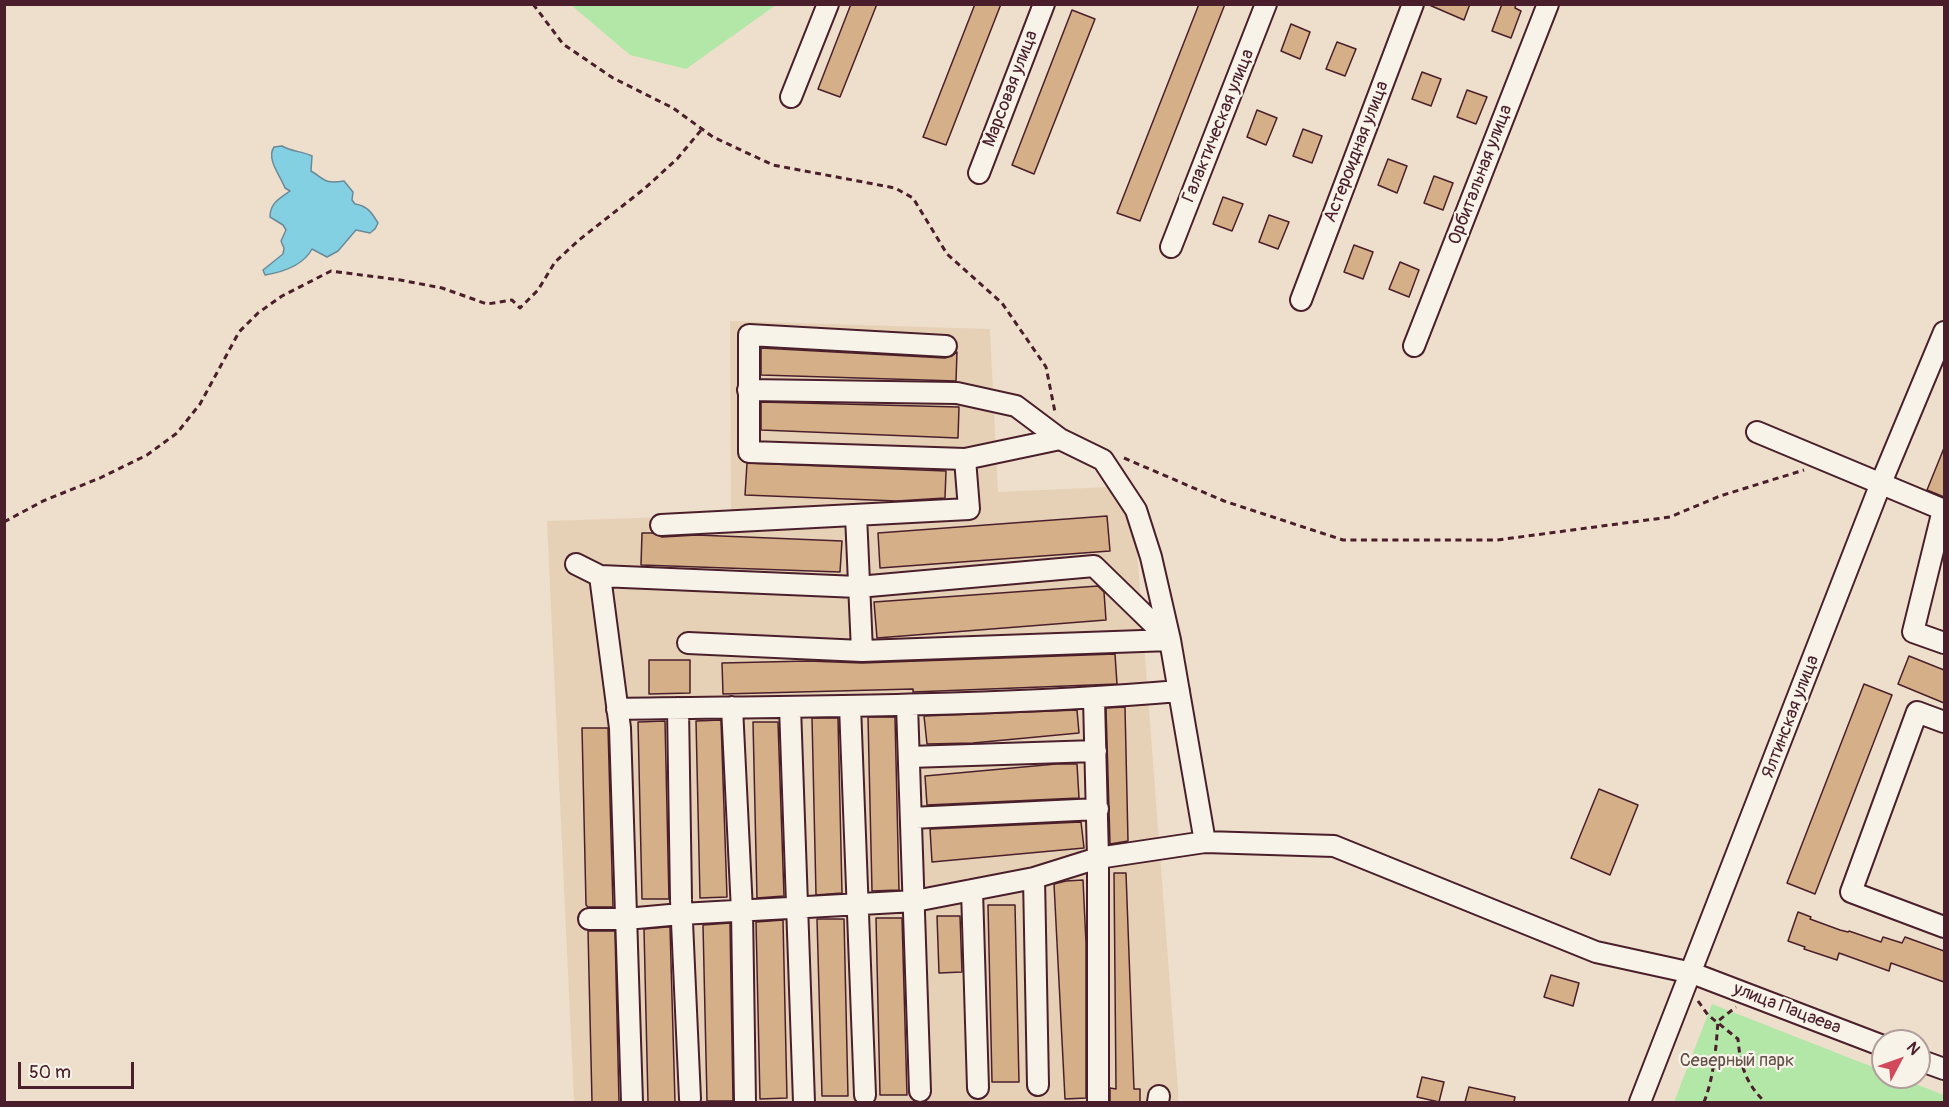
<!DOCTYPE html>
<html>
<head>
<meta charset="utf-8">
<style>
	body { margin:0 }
	#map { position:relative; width:1949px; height:1107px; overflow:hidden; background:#eddfcb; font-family:Pangolin,sans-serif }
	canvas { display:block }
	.frame { position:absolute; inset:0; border:6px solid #4a1f2b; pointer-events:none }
	.north { position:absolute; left:1871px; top:1029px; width:60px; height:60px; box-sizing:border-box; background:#f7f3e8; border:2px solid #b29e9c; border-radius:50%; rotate:49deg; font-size:16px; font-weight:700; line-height:24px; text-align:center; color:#4a1f2b }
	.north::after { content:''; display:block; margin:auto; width:21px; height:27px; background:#d1495b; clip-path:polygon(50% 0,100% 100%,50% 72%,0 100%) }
	.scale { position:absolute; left:18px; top:1062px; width:116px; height:27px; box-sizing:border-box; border:3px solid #4a1f2b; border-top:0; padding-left:8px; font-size:18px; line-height:21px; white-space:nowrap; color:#4a1f2b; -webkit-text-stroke:4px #f7f3e8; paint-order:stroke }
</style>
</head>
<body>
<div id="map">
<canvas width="1949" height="1107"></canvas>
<div class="frame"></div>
<div class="north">N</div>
<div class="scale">50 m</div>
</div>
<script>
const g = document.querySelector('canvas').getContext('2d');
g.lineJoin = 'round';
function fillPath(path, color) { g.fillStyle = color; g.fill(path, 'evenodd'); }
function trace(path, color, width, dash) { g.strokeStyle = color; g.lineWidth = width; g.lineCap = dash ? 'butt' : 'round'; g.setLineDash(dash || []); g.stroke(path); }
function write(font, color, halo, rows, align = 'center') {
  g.font = font + ' Pangolin,sans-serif'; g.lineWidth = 4.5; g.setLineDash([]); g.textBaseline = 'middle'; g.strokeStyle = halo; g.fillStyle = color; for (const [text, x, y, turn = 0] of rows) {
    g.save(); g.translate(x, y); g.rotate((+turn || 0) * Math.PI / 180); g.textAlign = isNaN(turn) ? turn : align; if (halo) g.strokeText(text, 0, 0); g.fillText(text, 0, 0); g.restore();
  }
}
fillPath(new Path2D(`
	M730,321L990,329L998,492L1132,486L1178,1090V1102H574L547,521L731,515Z`), '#e6d1b7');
fillPath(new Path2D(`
	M571,5H776L686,69L630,55Z
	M1712,1004L1883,1071V1077H1898L1944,1095V1102H1674Z`), '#b3e7a8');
const water = new Path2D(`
	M282,146C292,152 302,151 312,156L311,171C326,180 324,184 344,181L353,192L352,200L355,204C368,206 372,213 378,223L375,229L370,233L356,230L338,251L327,257L312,249C303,266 283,272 265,275L263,270L283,254L284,248L281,241L286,230L283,225L270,217C270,203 279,199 290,191L285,188C280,175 266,159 274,147Z`);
fillPath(water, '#83d0e2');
trace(water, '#6c8999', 1.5);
const building = new Path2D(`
	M851,4H877L840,97L818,89Z
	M975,4H1001L946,145L923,137Z
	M1199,4H1225L1140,221L1117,213Z
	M1427,4H1470L1464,20Z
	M1502,4H1516L1515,8L1521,11L1511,38L1492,31Z
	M1072,10L1095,19L1034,174L1012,165Z
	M1291,24L1310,32L1300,59L1281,51Z
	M1337,42L1356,49L1345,76L1326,69Z
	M1422,72L1441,79L1431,106L1412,99Z
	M1467,90L1487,97L1476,124L1457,117Z
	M1257,110L1277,118L1266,145L1247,137Z
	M1303,129L1322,136L1312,163L1293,156Z
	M1388,159L1407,166L1397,193L1378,185Z
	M1434,176L1453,183L1443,210L1424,203Z
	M1223,197L1243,204L1232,231L1213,224Z
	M1269,215L1289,222L1278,249L1259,242Z
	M1354,245L1373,252L1363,279L1344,272Z
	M1400,262L1419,270L1409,297L1389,289Z
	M761,348L945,358L952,356L957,352L956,381L761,375Z
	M761,402L959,407L958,438L761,430Z
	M1944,448V497L1927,490Z
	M747,463L946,471L945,498L897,501L745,495Z
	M1107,516L1110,551L880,568L878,533Z
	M642,533H653L662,537L697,535L842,541L840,572L641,565Z
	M1098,586L1104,592L1106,620L877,638L874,602Z
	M1115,654L1117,684L913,692V689L723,694L722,663L808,661L862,663Z
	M1909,656L1944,670V703L1898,684Z
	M649,660H690V693L649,694Z
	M1864,684L1892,695L1815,894L1787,883Z
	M1125,707L1128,841L1110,844L1106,708Z
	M1077,710L1079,733L973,743L927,744L924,716Z
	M868,717H895L899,890L872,891Z
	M812,718H838L842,893L816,895Z
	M721,720L727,897L700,898L696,721Z
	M665,721L669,899H642L638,722Z
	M753,722H778L784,896L757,898Z
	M582,728H608L613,907H588L586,905Z
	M1056,764H1077L1079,798L927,805L925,776Z
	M1599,789L1638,805L1610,875L1571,858Z
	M1081,822L1084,848L932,862L930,829Z
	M1114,873H1126L1134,1089H1140V1102H1110V1088L1116,1089Z
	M1083,880L1086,943V1098L1065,1099L1054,884L1066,881Z
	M988,905H1015L1019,1082H992Z
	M1798,912L1811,917L1810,919L1840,930L1848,932L1849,931L1881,942L1883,937L1902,943L1905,937L1944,951V982L1891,963L1889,971L1839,953L1837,960L1804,949L1805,947L1788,941Z
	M937,916H960L962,972L939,973Z
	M876,918H902L907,1095H880Z
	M817,919H844L848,1096H822Z
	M783,920L787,1098L760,1099L756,922Z
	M730,923L733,1101H707L703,925Z
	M667,927H670L675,1102H648L644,929Z
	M588,931H615L619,1102H592Z
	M1551,975L1579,983L1573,1006L1544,997Z
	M1422,1077L1444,1082L1439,1102L1417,1097Z
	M1469,1087L1515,1097L1514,1102H1465Z`);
fillPath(building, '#d5af87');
trace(building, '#4a1f2b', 1.5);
const minor = new Path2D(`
	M791,97L828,4
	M979,173L1044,4
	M1171,247L1266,4
	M1301,300L1413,4
	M946,346L749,335V452L965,459
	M1414,346L1548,4
	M748,390L957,393L1016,406L1060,439L1103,460L1136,510L1151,557L1170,640L1205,842
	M1757,432L1944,510
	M1943,510L1913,632L1944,643
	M856,515L862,651
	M661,525L969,509L965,459L1060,439
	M576,564L600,576L858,587L1094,566L1170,640
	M600,576L620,728L632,1102
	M688,643L862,651L1170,640
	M1094,699L1098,858V1102
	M907,705L920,1091
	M850,706L865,1095
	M732,707L742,911L745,1102
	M790,707L804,1102
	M678,708L681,900L690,1099
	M617,709C804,706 992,707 1179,691
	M1944,722L1917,712L1851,892L1944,927
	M909,757L1096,751
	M911,818L1098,809
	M1034,878L1038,1085
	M972,890L978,1088
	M589,919H626L681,914L915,901L1034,878L1098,858L1205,842L1334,846L1596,952L1692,973L1883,1046
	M1919,1060L1944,1069
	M1158,1102L1159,1096
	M1640,1102L1881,483L1944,332`);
trace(minor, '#4a1f2b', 24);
trace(new Path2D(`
	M533,4L563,44L613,78L673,108L713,137L773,165L895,188L913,198L947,254L1002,303L1046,367L1055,412
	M1124,458L1224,501L1343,540H1497L1670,517L1720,496L1804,470
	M4,522L43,501L100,478L147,455L177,433L200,404L239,332L258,313L282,296L331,271L400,280L442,288L487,304L512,300L520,308L538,290L555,262L579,240L644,189L677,159L702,129
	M1698,1001L1708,1015L1738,1039C1740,1065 1746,1084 1765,1102
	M1704,1102C1714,1077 1716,1048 1718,1021L1736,1007`), '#4a1f2b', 3, [6, 4.5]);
trace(minor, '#f7f3e8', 20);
write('18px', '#4a1f2b', '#f7f3e8', [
	["Марсовая улица",1011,89,-69],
	["Галактическая улица",1219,126,-68],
	["Астероидная улица",1357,152,-69],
	["Орбитальная улица",1481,175,-69],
	["Ялтинская улица",1791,717,-69],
	["улица Пацаева",1787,1009,21]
]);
write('18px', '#64514a', '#f7f3e8', [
	["Северный парк",1737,1061]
]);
</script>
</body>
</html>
